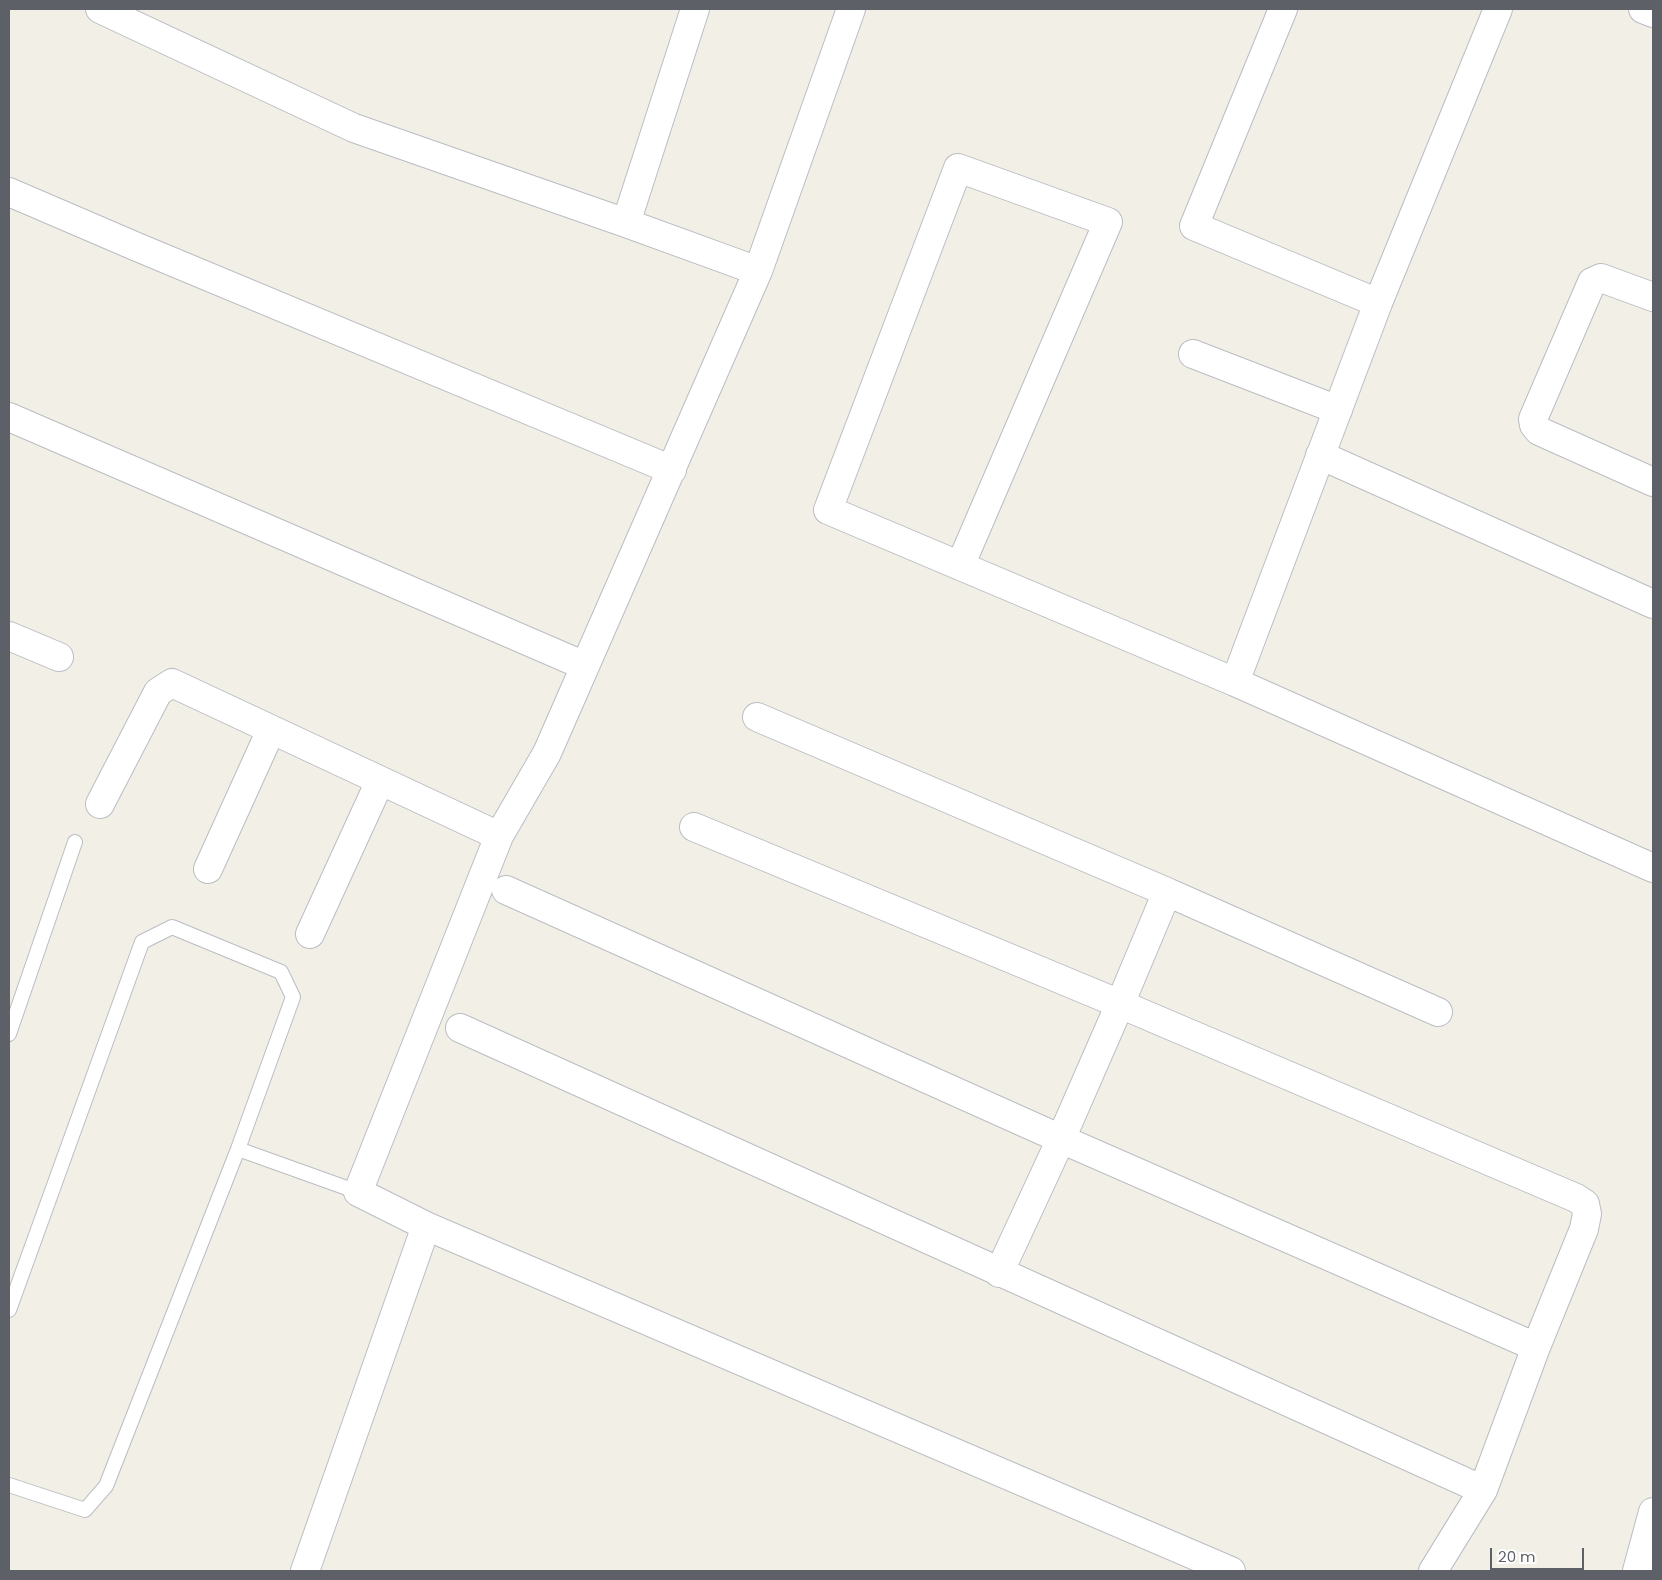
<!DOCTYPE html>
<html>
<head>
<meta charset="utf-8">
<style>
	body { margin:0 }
	#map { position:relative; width:1662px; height:1580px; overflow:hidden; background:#f1efe6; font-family:Poppins,sans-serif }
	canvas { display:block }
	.frame { position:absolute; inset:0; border:10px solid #5d6167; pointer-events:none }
	.scale { position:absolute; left:1490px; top:1548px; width:94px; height:22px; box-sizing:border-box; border:2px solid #5d6167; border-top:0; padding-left:6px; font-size:15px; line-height:18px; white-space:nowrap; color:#5d6167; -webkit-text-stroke:4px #fff; paint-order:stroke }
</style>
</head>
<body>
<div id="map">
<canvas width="1662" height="1580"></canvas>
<div class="frame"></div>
<div class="scale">20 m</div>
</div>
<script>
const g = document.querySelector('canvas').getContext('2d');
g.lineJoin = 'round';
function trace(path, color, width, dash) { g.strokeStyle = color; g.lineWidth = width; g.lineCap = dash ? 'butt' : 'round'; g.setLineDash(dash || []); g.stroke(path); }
const service = new Path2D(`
	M9,1034L75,842
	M238,1149L358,1192
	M9,1310L142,942L172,927L281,972L293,997L238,1149L106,1486L85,1510L9,1485`);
const minor = new Path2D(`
	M100,9L354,128L626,223L758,271L851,9
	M1283,9L1194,226L1378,303
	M1498,9L1378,303L1235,682L1653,868
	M1643,9L1653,13
	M9,192L137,247L672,470
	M626,223L695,9
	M1653,297L1601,278L1592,282L1533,419L1534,425L1539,431L1653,482
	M1193,354L1338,410
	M9,417L585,666
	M1320,455L1653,604
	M960,566L1108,222L958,168L828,510L1235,682
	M9,636L59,657
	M100,804L158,692L172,683L499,836
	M694,827L1120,1004L1167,892L757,717
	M208,869L271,730
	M506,890L1061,1139L1536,1347
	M1167,892L1438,1012
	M310,934L380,781
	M460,1028L1483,1490L1433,1571
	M426,1226L1231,1571
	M999,1273L1061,1139L1120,1004L1576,1198L1585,1204L1587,1214L1584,1229L1536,1347L1483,1490
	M305,1571L426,1226L358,1192L499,836L547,753L758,271`);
const tertiary = new Path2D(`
	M1637,1571L1653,1512`);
trace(service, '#babdc2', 16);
trace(minor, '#babdc2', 30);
trace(tertiary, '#babdc2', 30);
trace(service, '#fff', 14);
trace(minor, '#fff', 28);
trace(tertiary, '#fff', 28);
</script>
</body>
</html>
